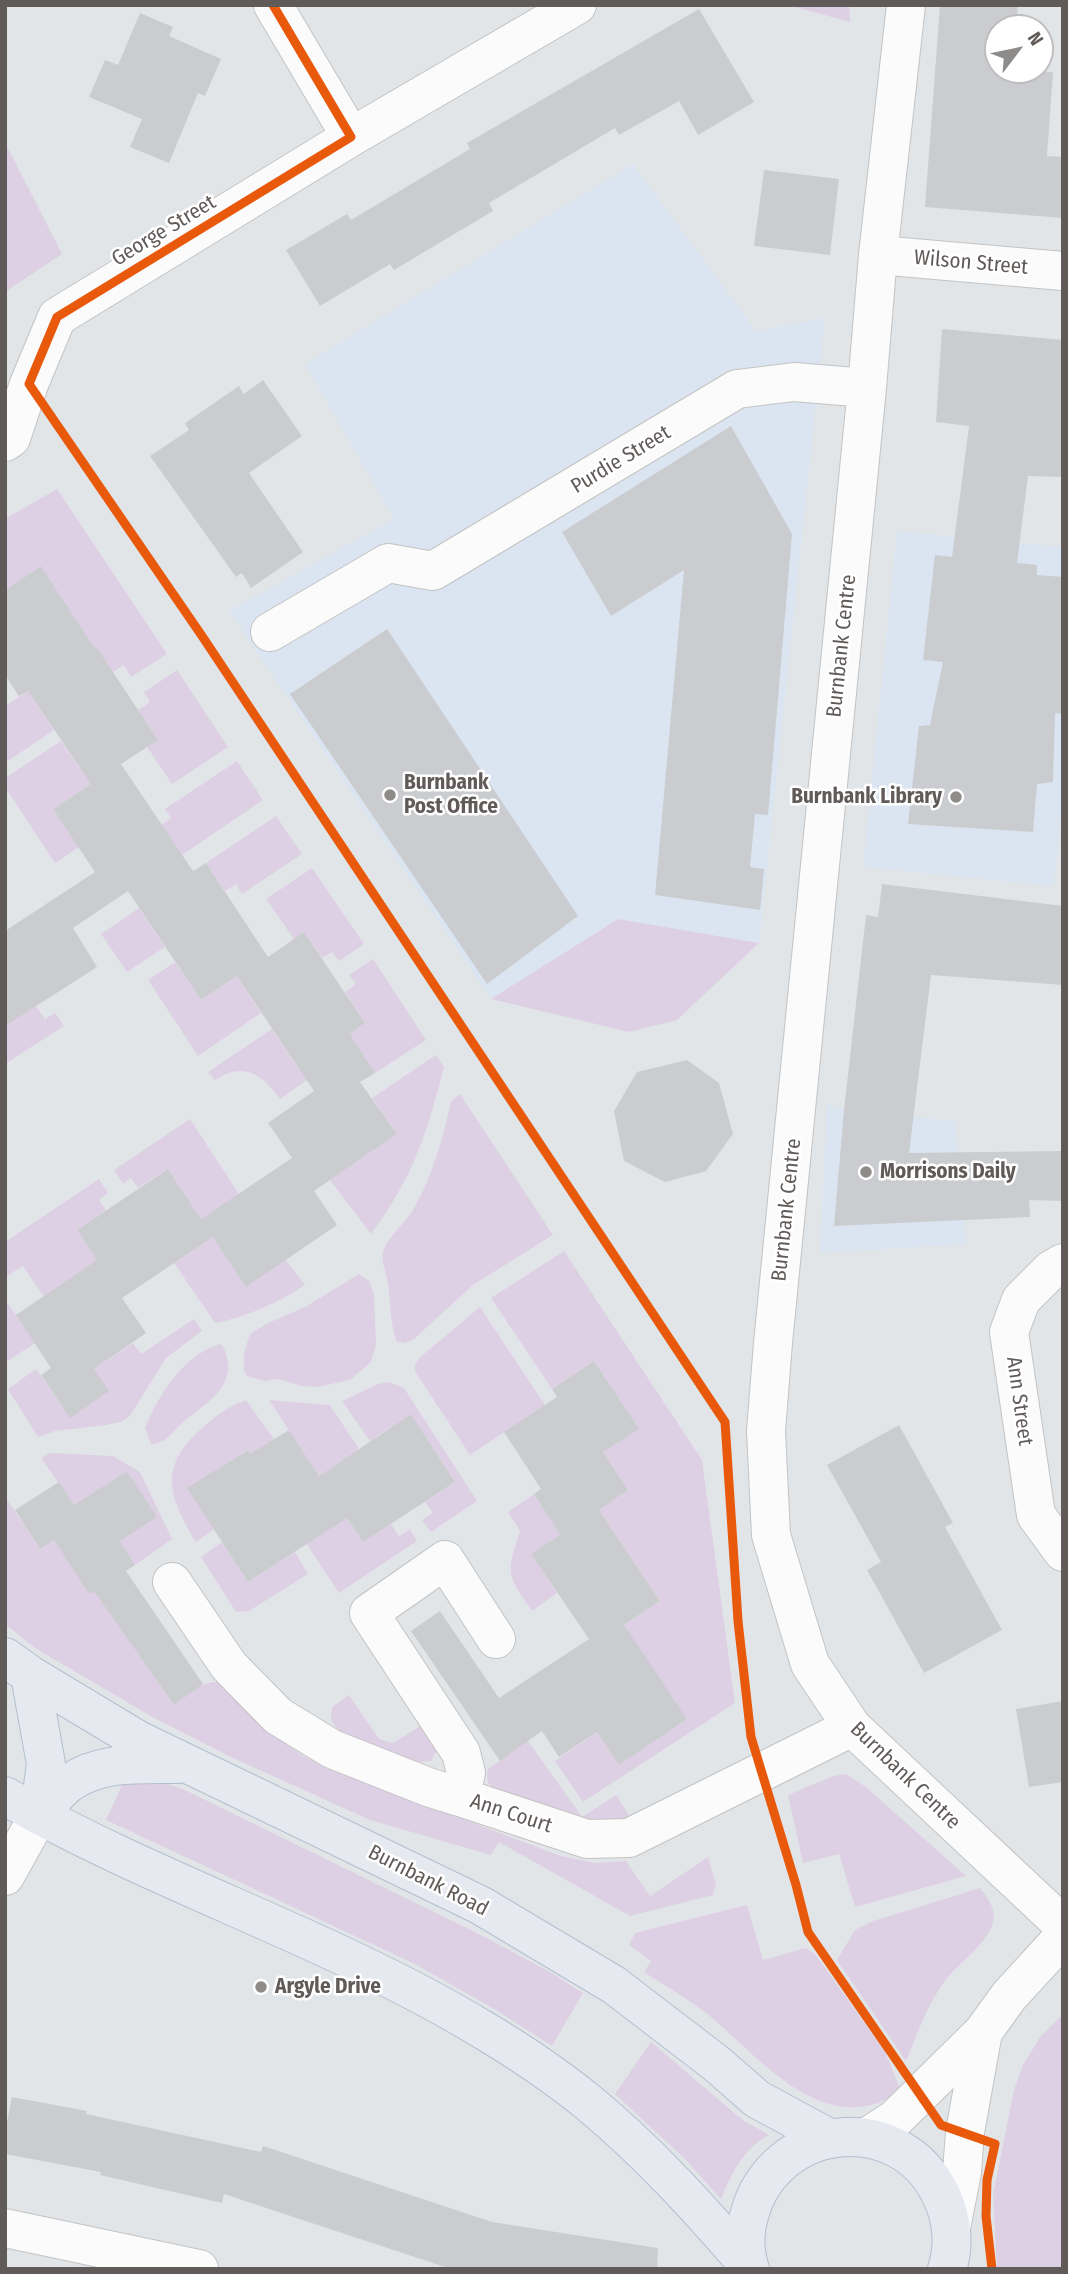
<!DOCTYPE html>
<html>
<head>
<meta charset="utf-8">
<style>
	body { margin:0 }
	#map { position:relative; width:1068px; height:2274px; overflow:hidden; background:#e2e5e8; font-family:"Fira Sans Condensed",sans-serif }
	canvas { display:block }
	.frame { position:absolute; inset:0; border:7px solid #605b59; pointer-events:none }
	.north { position:absolute; left:984px; top:14px; width:70px; height:70px; box-sizing:border-box; background:#fff; border:2px solid #bfbdbd; border-radius:50%; rotate:58deg; font-size:19px; font-weight:700; line-height:28px; text-align:center; color:#605b59 }
	.north::after { content:''; display:block; margin:auto; width:24px; height:32px; background:#8e8b8b; clip-path:polygon(50% 0,100% 100%,50% 72%,0 100%) }
</style>
</head>
<body>
<div id="map">
<canvas width="1068" height="2274"></canvas>
<div class="frame"></div>
<div class="north">N</div>
</div>
<script>
const g = document.querySelector('canvas').getContext('2d');
g.lineJoin = 'round';
function fillPath(path, color) { g.fillStyle = color; g.fill(path, 'evenodd'); }
function trace(path, color, width, dash) { g.strokeStyle = color; g.lineWidth = width; g.lineCap = dash ? 'butt' : 'round'; g.setLineDash(dash || []); g.stroke(path); }
function write(font, color, halo, rows, align = 'center') {
  g.font = font + ' "Fira Sans Condensed",sans-serif'; g.lineWidth = 5; g.setLineDash([]); g.textBaseline = 'middle'; g.strokeStyle = halo; g.fillStyle = color; for (const [text, x, y, turn = 0] of rows) {
    g.save(); g.translate(x, y); g.rotate((+turn || 0) * Math.PI / 180); g.textAlign = isNaN(turn) ? turn : align; if (halo) g.strokeText(text, 0, 0); g.fillText(text, 0, 0); g.restore();
  }
}
fillPath(new Path2D(`
	M633,164L756,331L825,318L759,943L618,919L491,999L229,611L394,519L305,364Z
	M897,531L1063,547V796L1054,886L863,867Z
	M827,1104L844,1110L955,1121L966,1244L820,1253Z`), '#dbe5f1');
fillPath(new Path2D(`
	M788,5H849L850,22Z
	M5,142L62,254L5,292Z
	M57,489L167,654L131,677L124,665L113,672L65,668L73,616L41,566L5,590V519Z
	M177,670L228,747L172,784L147,747L157,739L138,710L150,702L144,692Z
	M28,691L54,730L5,763V706Z
	M61,741L91,784L53,809L79,847L55,863L5,787V778Z
	M237,761L263,800L182,855L161,825L171,818L165,809Z
	M276,816L302,854L242,894L236,884L225,891L206,863Z
	M312,868L364,944L339,961L332,952L322,958L304,932L294,939L266,899Z
	M139,908L165,947L127,972L101,934Z
	M618,919L759,943L677,1020L629,1032L491,999Z
	M373,959L426,1040L375,1073L350,1034L365,1023L345,992L356,984L349,975Z
	M175,962L201,1000L237,976L261,1013L198,1056L148,980Z
	M36,1006L45,1019L55,1013L64,1026L5,1064V1024Z
	M272,1029L298,1068L314,1075L280,1099C262,1074 243,1061 215,1080L208,1072Z
	M436,1055L444,1067C427,1133 413,1178 371,1234L330,1180L397,1134L372,1098Z
	M460,1094L553,1235L473,1285L414,1339L404,1343L397,1342C389,1324 391,1298 387,1278C385,1270 381,1260 383,1252C387,1237 406,1223 414,1208C433,1175 443,1138 451,1101Z
	M190,1119L239,1194L201,1219L168,1169L138,1188L131,1178L123,1184L114,1170Z
	M99,1179L108,1193L99,1200L106,1210L77,1230L102,1267L44,1297L23,1266L5,1277V1242Z
	M213,1237L286,1260L305,1285C278,1303 247,1317 215,1323L174,1263Z
	M564,1251L702,1460L735,1703L583,1802L555,1761L597,1732L619,1764L687,1719L660,1679L617,1630L660,1601L599,1510L628,1490L603,1452L638,1428L594,1361L552,1389L491,1298Z
	M359,1274L369,1281L374,1294L376,1345L371,1362L363,1369L350,1380L317,1387L302,1386L278,1379L265,1381L247,1376L244,1371V1353L250,1334L268,1323L305,1307Z
	M5,1299L35,1343L5,1363Z
	M480,1307L545,1405L470,1455L416,1373L414,1367L419,1358Z
	M194,1319L202,1331L166,1358L130,1416L120,1422L106,1425L55,1431L38,1437L8,1389L36,1369L70,1417L94,1369L133,1343L141,1354Z
	M221,1344C226,1350 227,1356 228,1364C230,1393 201,1406 182,1423C172,1432 166,1444 151,1444L145,1428C159,1394 184,1354 221,1344Z
	M389,1382L404,1388L477,1501L431,1532L422,1520L433,1513L425,1502L455,1482L411,1414L370,1441L342,1401L378,1384Z
	M246,1400L274,1439L250,1454L247,1450L189,1488L214,1529L196,1542C170,1499 157,1468 200,1430C214,1417 227,1407 246,1400Z
	M269,1400L330,1405L359,1449L319,1476Z
	M50,1453L113,1456L140,1472L172,1539L135,1565L120,1541L156,1517L127,1471L74,1505L41,1458Z
	M534,1494L560,1535L532,1554L557,1593L532,1611C506,1573 506,1575 520,1531L508,1512Z
	M5,1496L40,1549L54,1540L89,1594L126,1571L105,1606L174,1705C188,1695 205,1676 223,1684L275,1736L303,1756L335,1771L561,1856L595,1863L626,1861L650,1896L708,1857L716,1885L713,1895L630,1916L499,1842L491,1855L370,1820L233,1758L154,1718L35,1648L5,1624Z
	M332,1496L363,1542L391,1524L399,1536L410,1529L417,1541L339,1593L292,1522Z
	M222,1542L248,1582L295,1552L308,1574L249,1611L236,1612L201,1557Z
	M349,1695L379,1739L393,1743L422,1725L437,1749L431,1761L419,1762L341,1734L331,1720L332,1707Z
	M528,1741L582,1817L616,1795L632,1820L588,1823L495,1790C487,1784 486,1779 488,1769Z
	M846,1774L866,1787L966,1876L855,1907L839,1854L803,1863L788,1795L833,1776Z
	M163,1782L187,1791L481,1935L548,1971L583,1993L552,2046L496,2010L415,1964L106,1820L123,1783Z
	M980,1888C988,1898 997,1910 993,1923C986,1946 958,1963 944,1982C927,2006 917,2034 906,2061L837,1960L855,1930L873,1921Z
	M747,1905L763,1960L806,1948L816,1955L885,2052L901,2091C826,2142 763,2061 711,2017C691,2000 666,1987 644,1972L651,1961L629,1945L635,1933Z
	M1063,2014V2269H997L993,2195L1014,2090L1023,2065L1040,2037Z
	M651,2042L744,2121L769,2135C744,2148 731,2174 721,2199L685,2159L615,2094Z`), '#ded0e4');
fillPath(new Path2D(`
	M940,5H1018L1016,28H998V70L1053,72L1047,156L1063,157V218L925,207Z
	M699,9L754,102L698,135L679,101L619,135L615,128L489,203L493,211L394,270L390,264L320,306L286,250L347,214L351,220L470,149L467,143Z
	M140,13L173,27L169,36L221,59L205,96L198,93L169,163L130,147L142,119L89,97L105,60L118,65Z
	M764,170L839,179L830,255L754,246Z
	M942,329L1063,340V477L1028,476L1017,563L1037,565V575L1063,577V714L1055,713L1053,782L1037,784L1033,832L908,824L919,726L930,725L943,662L923,660L935,555L952,557L969,426L936,422Z
	M263,380L302,436L249,473L303,552L251,588L242,573L236,577L150,456L189,430L185,423L239,386L244,394Z
	M731,426L792,534L768,815L755,814L750,867L764,869L760,910L655,895L684,570L611,616L562,532Z
	M41,566L95,649L97,648L158,740L121,764L193,871L206,863L268,957L304,932L365,1023L350,1034L375,1073L360,1082L397,1134L314,1191L337,1225L246,1287L201,1219L292,1158L268,1123L314,1091L237,976L201,1000L128,891L73,928L97,967L5,1026V931L95,872L53,809L91,784L28,691L19,696L5,675V590Z
	M387,629L578,916L487,984L290,694Z
	M882,884L1063,906V985L931,975L909,1153L1063,1151V1201L1029,1200L1030,1217L834,1226L844,1110L866,915L878,917Z
	M687,1060L719,1083L733,1134L706,1171L665,1182L624,1161L614,1111L637,1072Z
	M168,1169L213,1237L122,1298L146,1333L94,1369L109,1391L70,1418L41,1375L51,1368L16,1315L97,1260L77,1230Z
	M594,1361L639,1429L603,1452L628,1490L599,1510L660,1601L624,1625L687,1719L619,1765L597,1732L559,1757L542,1731L500,1761L411,1631L440,1611L499,1698L589,1639L531,1554L560,1535L534,1494L541,1489L504,1432L557,1397L552,1389Z
	M411,1414L455,1482L363,1542L347,1518L248,1582L187,1488L248,1450L250,1454L289,1430L319,1476Z
	M899,1425L953,1523L945,1527L1002,1630L924,1673L867,1570L881,1562L827,1465Z
	M127,1471L157,1517L120,1541L135,1565L126,1571L203,1684L174,1705L94,1591L89,1594L54,1540L40,1549L15,1510L59,1482L74,1505Z
	M1063,1701V1782L1029,1787L1016,1709Z
	M12,2097L87,2111L86,2114L261,2152L263,2146L492,2222L658,2248L657,2269H451L224,2194L222,2203L100,2175L101,2172L5,2154V2132Z`), '#cbcccf');
const street = new Path2D(`
	M273,5L351,137
	M878,255L1063,271
	M867,388L773,1343L766,1431L771,1535L810,1664L852,1727L1063,1925
	M5,442L11,438L29,384L57,317L351,137L577,5
	M270,632L388,563L433,571L737,389L794,382L867,388L878,255L906,5
	M1063,1263L1051,1270L1021,1300L1009,1332L1036,1515L1063,1552
	M172,1582L229,1666L278,1716L332,1749L428,1787L460,1797
	M496,1639L445,1560L369,1613L461,1753L466,1773L460,1797L587,1839L629,1838L852,1727
	M5,1876L39,1815
	M866,2138L895,2119L983,2032L1009,1996L1063,1937
	M5,2228L199,2269
	M951,2228L962,2172L965,2132L983,2032`);
const primary = new Path2D(`
	M5,1657L30,1675L138,1740L480,1905L614,1985L717,2064L757,2099L829,2138
	M30,1675L46,1764L39,1815
	M5,1796C158,1884 329,1937 480,2028C517,2050 556,2076 589,2103C647,2151 699,2208 748,2265
	M39,1815C48,1805 58,1791 69,1783C101,1761 140,1764 177,1764
	M750,2269C744,2252 744,2232 749,2216C773,2123 899,2107 941,2195C952,2218 955,2245 947,2269`);
trace(street, '#c3c3c3', 40);
trace(primary, '#b2bfce', 40);
trace(street, '#fbfbfc', 38);
trace(primary, '#e6e9f0', 38);
trace(new Path2D(`
	M273,5L351,137L57,317L29,384L202,636L725,1422L738,1621L751,1737L796,1885L808,1932L941,2125L995,2144L987,2180L986,2216L992,2269`), '#e8590c', 9);
for (const [x, y, r, color] of [
	[390,795,7,"#8e8b8b"],
	[956,797,7,"#8e8b8b"],
	[866,1172,7,"#8e8b8b"],
	[261,1987,7,"#8e8b8b"]
]) { const dot = new Path2D(); dot.arc(x, y, r, 0, 2 * Math.PI); g.fillStyle = color; g.fill(dot); trace(dot, '#fff', 2.5); }
write('21px', '#605b59', '#fff', [
	["George Street",164,231,-31],
	["Wilson Street",971,263,5],
	["Purdie Street",621,460,-31],
	["Burnbank Centre",842,646,-84],
	["Burnbank Centre",787,1210,-84],
	["Ann Street",1019,1401,82],
	["Burnbank Centre",905,1776,44],
	["Ann Court",511,1814,18],
	["Burnbank Road",428,1881,27]
]);
write('bold 21px', '#605b59', '#fff', [
	["Burnbank",404,783],
	["Post Office",404,807],
	["Burnbank Library",942,797,"right"],
	["Morrisons Daily",880,1172],
	["Argyle Drive",275,1987]
], 'left');
</script>
</body>
</html>
